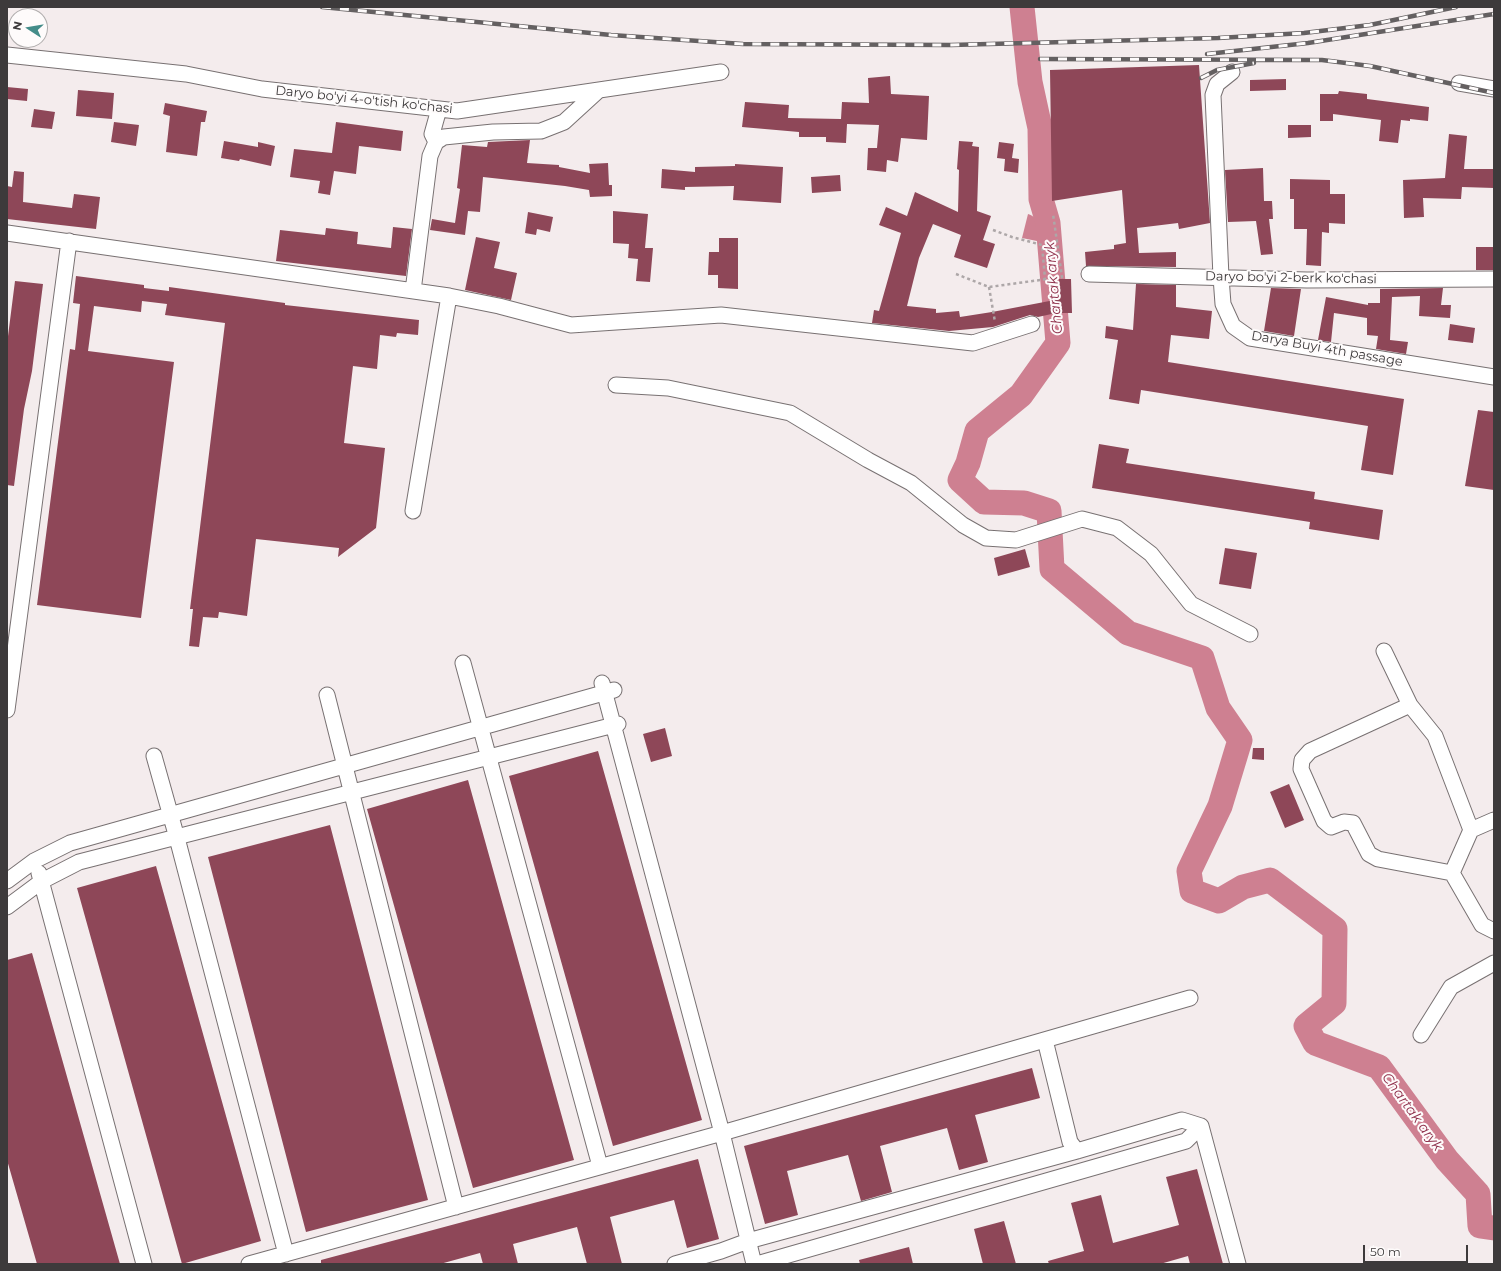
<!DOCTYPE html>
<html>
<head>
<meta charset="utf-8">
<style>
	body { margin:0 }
	#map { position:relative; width:1501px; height:1271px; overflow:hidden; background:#f4eced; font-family:Montserrat,sans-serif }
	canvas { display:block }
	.frame { position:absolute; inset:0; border:8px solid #3d3a3b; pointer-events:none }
	.north { position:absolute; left:8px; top:8px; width:40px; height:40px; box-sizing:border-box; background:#fefbfb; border:1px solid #b1aeae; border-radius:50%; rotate:282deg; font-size:11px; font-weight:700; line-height:16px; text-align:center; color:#3d3a3b }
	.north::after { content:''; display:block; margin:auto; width:14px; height:18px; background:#448c89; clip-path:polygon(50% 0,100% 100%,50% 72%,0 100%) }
	.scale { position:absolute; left:1363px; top:1245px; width:105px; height:18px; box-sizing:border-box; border:2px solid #3d3a3b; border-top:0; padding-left:5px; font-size:12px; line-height:14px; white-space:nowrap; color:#3d3a3b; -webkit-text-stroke:3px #fefbfb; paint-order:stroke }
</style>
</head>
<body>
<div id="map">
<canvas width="1501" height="1271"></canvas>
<div class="frame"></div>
<div class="north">N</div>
<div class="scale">50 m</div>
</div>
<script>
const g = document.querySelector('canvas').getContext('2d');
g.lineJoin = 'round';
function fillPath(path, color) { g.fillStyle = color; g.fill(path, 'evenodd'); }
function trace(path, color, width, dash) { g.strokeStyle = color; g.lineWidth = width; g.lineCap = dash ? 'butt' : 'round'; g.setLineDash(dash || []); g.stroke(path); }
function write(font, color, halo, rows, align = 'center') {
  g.font = font + ' Montserrat,sans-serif'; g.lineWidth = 4; g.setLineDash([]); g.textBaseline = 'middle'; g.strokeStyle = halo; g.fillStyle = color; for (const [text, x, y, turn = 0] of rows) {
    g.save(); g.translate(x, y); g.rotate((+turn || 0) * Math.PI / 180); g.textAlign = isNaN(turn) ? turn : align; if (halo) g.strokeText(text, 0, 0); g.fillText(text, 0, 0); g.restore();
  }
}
fillPath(new Path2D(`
	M1028,214C1040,218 1041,230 1042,242L1022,238Z`), '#ce8091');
trace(new Path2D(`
	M1018,7H1022`), '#ce8091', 4);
trace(new Path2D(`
	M1022,7L1030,82L1040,128L1041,199L1048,223L1058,343L1021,395L977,431L968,463L960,480L984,502L1024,503L1049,511L1052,569L1128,633L1202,658L1218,708L1240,740L1220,806L1189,871L1192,891L1219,901L1243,887L1270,880L1335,929L1334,1003L1306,1026L1315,1043L1379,1067L1447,1160L1478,1194L1480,1226L1494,1228`), '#ce8091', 25);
fillPath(new Path2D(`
	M1199,65L1210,223L1179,229L1178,223L1137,228L1139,253L1176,252V267L1086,266L1085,252L1114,249V245L1126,243L1122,190L1052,201L1050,70Z
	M890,76L891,94L929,96L927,140L901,138L898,162L887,160L886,172L867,170L868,148H877L879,125L847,124L846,143L826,142V137H799V132L742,127L745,102L789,105L788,118L841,119L842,102L869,103L868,78Z
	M1286,79V90L1250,91V80Z
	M7,87L28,89L27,101L7,99Z
	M78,90L114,93L112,119L76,116Z
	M1339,91L1367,94V99L1429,107L1428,121L1410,119V121L1401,120L1398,143L1379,141L1381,120L1333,114V121H1320V94H1338Z
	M165,103L207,111L205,122H201L197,156L166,152L170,116L163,114Z
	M34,109L55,112L52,129L31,127Z
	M114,122L139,125L136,146L111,142Z
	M336,122L403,131L401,151L359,146L356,174L334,171L330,195L318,193L320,181L290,177L294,149L332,153Z
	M1288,125H1311V137L1288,138Z
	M1449,134L1467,136L1464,169H1494V188L1462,187L1461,199L1423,198L1424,217L1404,218L1403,180L1445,178Z
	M530,140L527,163L559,165V167L590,173L589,164L608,163L609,185H612V196L590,197L589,190L565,186L483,177L480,212L468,211L465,235L430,230L432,219L455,223L460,189L457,188L462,145L487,147L488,142Z
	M224,141L258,147V142L275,146L271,166L240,159L239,161L221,158Z
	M959,141L973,142L972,146L979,147L977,211L991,216L983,240L995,244L987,268L954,257L961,235L933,224L919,258L907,306L936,309V313L959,311L960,317L992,312L1060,299L1059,279H1071L1072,313H1056L1038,317L1030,315L993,327L949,331L872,323L874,310L879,311L901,233L879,225L886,207L907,216L915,192L958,212L959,170L957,169Z
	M999,142L1014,144L1012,158L1019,159L1018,173L1004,171L1005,159L997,158Z
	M735,164L783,167L781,203L733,200L734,186L685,187V190L661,188L662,169L695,172V167L735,166Z
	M1263,168L1264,201H1272L1273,219H1269L1273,254L1261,255L1256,221L1228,222L1225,170Z
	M14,171L24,172L23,202L72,208L74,194L100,197L96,229L7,219V186L12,187Z
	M840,175L841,191L812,193L811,177Z
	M1290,179L1330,180V194H1345V224L1329,223V233L1322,232L1321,266L1306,265L1307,229H1294V199H1290Z
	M613,211L648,214L645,248H653L650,282L636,281L638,259L628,258L629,244L613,243Z
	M528,212L553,217L550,232L537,229L536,235L525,233Z
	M393,227L412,229L406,276L276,261L280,230L325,235L326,228L358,232L357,244L391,248Z
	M476,237L500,242L494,268L517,273L511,300L465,290Z
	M719,238H738V289L718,288V275H708L709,252H719Z
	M1476,247H1494V270H1476Z
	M76,276L144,285V288L169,291V287L285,303V305L419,320L418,335L397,333L396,337L380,335L377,369L353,366L344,443L385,448L376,528L338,557L339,548L256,539L247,616L219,612L218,618L203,617L199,647L189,646L193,609H190L225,323L165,315L167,304L142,301L141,312L94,306L88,351L174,362L141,618L37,605L70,349L75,350L80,304L73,303Z
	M15,281L43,284L32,371L24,409L14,486L7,485V344Z
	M1136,284L1176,285V307L1212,311L1209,339L1171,335L1168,362L1404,399L1393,475L1361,470L1368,426L1141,390L1139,404L1109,399L1118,340L1105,338L1106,326L1133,330Z
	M1271,288L1301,289L1294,336L1264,331Z
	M1443,288L1441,305H1451L1450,318L1419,316L1420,296L1392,297L1390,340L1408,342L1406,354L1376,349L1378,336L1367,335V318L1334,313L1331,342L1318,340L1326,297L1368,305V303H1380V289Z
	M1450,324L1475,328L1473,343L1448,340Z
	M1478,410L1494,412V490L1465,486Z
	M1099,444L1129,449L1126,463L1315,492L1314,499L1383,510L1379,540L1309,529L1310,522L1092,488Z
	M1225,548L1257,553L1251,589L1219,584Z
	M1025,549L1030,567L998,576L994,558Z
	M665,728L672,756L651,762L643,734Z
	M1253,748H1264V760L1252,759Z
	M598,751L702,1120L613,1146L509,776Z
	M468,780L574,1160L473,1188L367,809Z
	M1289,784L1304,820L1285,828L1270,792Z
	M330,825L428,1200L306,1232L208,857Z
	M156,866L261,1241L182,1264L77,888Z
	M32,953L120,1264H37L7,1160V960Z
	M1032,1068L1040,1098L975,1115L988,1162L959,1170L947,1128L880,1146L892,1192L861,1201L848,1155L787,1171L798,1215L765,1224L744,1146Z
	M698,1159L719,1239L687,1248L674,1200L610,1217L622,1264H587L577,1227L513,1244L518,1264H483L480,1253L440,1264H321V1260Z
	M1197,1169L1223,1264H1190L1188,1256L1160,1264H1049L1048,1261L1084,1251L1071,1203L1101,1195L1113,1243L1179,1225L1166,1177Z
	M1004,1221L1016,1264H983L974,1229Z
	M909,1247L913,1264H860L859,1260Z`), '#8e4758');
const minor = new Path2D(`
	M7,55L186,74L262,89L457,111L721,72
	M1232,72L1217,84L1213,95L1221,277L1223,304L1233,326L1250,338L1494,377
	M1459,83L1494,89
	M436,142L432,134L439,109
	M7,233L449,296L499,306L571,325L721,315L973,343L1032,324
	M1089,274L1307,280L1494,279
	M413,291L430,156L436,142L444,137L493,132L541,131L564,122L599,90
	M616,385L668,388L790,413L868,460L911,483L963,525L986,538L1016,540L1082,519L1117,528L1151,554L1191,604L1250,634
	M413,511L449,296
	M1384,651L1410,705L1435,736L1471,830L1452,873L1482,925L1494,931
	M463,663L600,1166
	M602,683L722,1133L754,1264
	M327,695L456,1207
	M1410,705L1310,751L1302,760L1301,769L1324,821L1331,827L1344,822L1353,823L1369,854L1378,859L1452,873
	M7,710L69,241
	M154,756L177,838L286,1254
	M1471,830L1494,820
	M39,873L144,1264
	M7,881L34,861L70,843L614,690
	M7,907L42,881L79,862L618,724
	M1421,1035L1451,987L1494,963
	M1045,1040L1070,1142L1077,1151
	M1201,1126L1238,1264
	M249,1264L722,1133L1190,998
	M675,1264L721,1251L748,1241L1077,1151L1182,1120L1201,1126
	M757,1264L1186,1141L1201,1126`);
trace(minor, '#787172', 17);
trace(new Path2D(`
	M993,230L1012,237L1042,245L1045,279
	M956,274L989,287L1062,277L1053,214
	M989,287L995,322`), '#ada7a8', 2.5, [3, 3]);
trace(minor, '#fff', 15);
const rail = new Path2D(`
	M322,7L611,35L743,44L951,45L1218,38L1304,33L1370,25L1456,7
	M1207,54L1308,43L1494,14
	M1040,59L1322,60L1370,66L1494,93
	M1201,78L1217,70L1254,63`);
trace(rail, '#646061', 4.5);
trace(rail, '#fefbfb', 3, [9]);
write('13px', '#3d3a3b', '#fefbfb', [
	["Daryo bo'yi 4-o'tish ko'chasi",364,100,6],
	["Daryo bo'yi 2-berk ko'chasi",1291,278,1],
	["Darya Buyi 4th passage",1327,349,10]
]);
write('italic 14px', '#8f314c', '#fefbfb', [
	["Chartak aryk",1054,288,-95],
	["Chartak aryk",1412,1112,54]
]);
</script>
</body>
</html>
